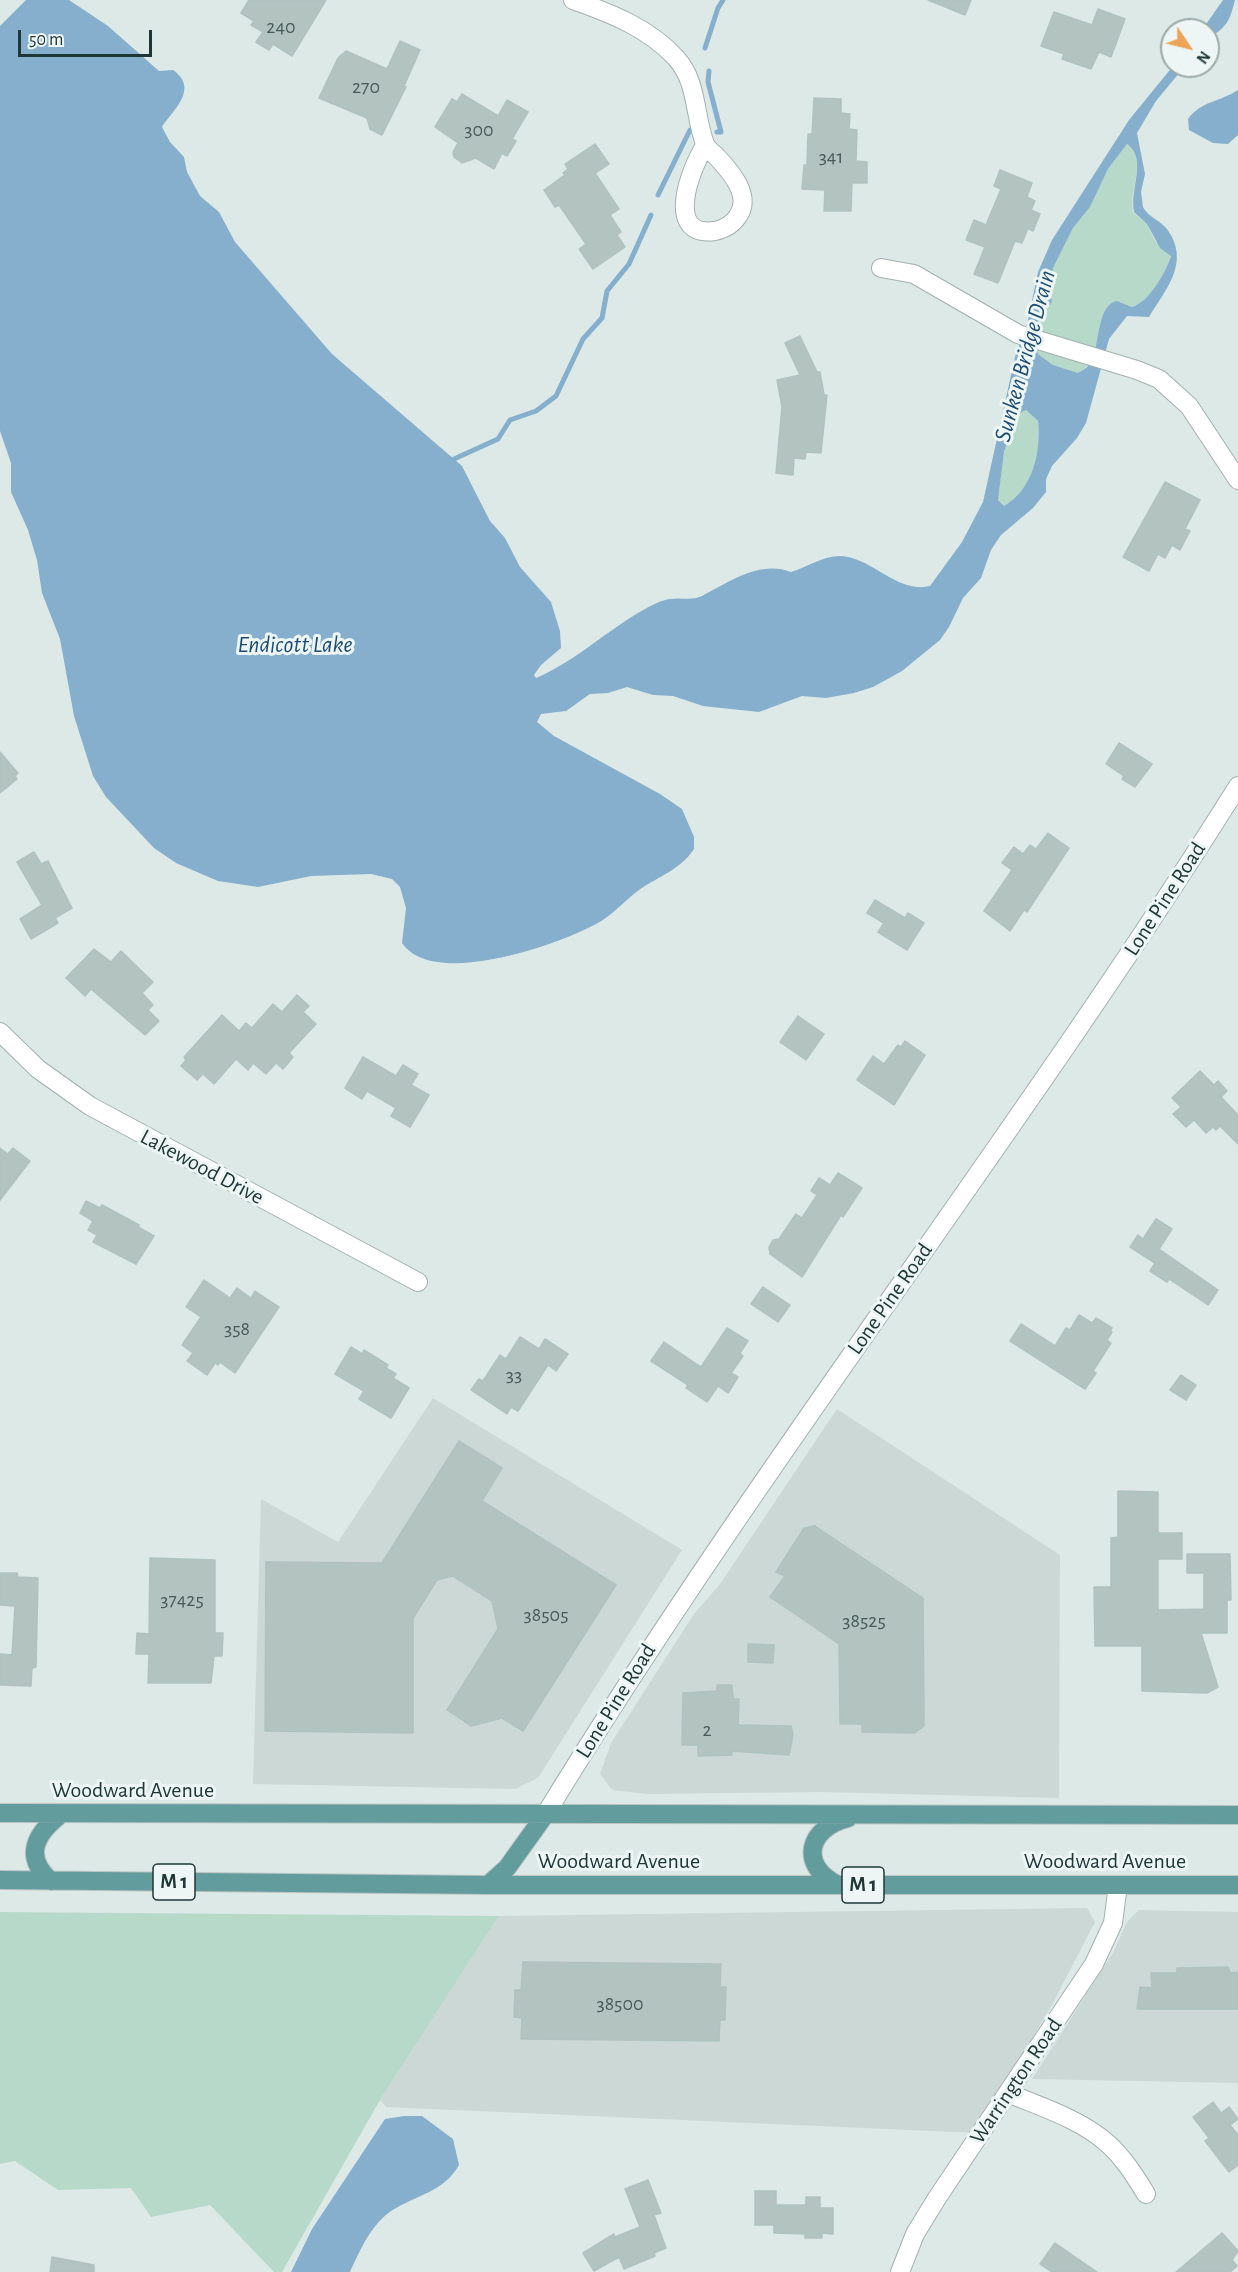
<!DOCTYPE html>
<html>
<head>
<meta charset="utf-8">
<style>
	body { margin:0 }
	#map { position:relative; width:1238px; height:2272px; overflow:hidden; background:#dde9e7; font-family:"Alegreya Sans",sans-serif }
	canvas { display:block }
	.north { position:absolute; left:1160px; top:18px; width:60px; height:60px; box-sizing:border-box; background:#edf6f4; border:2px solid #9baaa8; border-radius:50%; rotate:125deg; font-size:16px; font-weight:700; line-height:24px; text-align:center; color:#203737 }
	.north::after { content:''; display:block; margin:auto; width:21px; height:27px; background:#eca458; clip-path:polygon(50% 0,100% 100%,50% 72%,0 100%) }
	.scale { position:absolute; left:18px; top:30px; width:134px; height:27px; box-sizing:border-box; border:3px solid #203737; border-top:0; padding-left:8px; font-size:18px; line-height:21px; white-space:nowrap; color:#203737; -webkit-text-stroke:4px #edf6f4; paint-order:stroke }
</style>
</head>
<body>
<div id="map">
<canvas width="1238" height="2272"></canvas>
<div class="north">N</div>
<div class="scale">50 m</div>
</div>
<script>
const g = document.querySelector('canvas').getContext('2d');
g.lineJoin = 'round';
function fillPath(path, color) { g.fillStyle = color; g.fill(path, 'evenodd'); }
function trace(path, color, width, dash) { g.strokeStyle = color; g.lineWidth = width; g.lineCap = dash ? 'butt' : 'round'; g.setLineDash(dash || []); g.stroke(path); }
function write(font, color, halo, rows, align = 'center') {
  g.font = font + ' "Alegreya Sans",sans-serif'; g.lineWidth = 6; g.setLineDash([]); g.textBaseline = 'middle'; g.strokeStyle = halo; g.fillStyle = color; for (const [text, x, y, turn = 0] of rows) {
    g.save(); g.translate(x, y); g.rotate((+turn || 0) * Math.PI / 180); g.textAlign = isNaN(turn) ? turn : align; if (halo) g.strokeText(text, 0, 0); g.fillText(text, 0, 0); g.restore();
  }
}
fillPath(new Path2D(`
	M433,1398L682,1550L538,1778L515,1789L253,1784L261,1499L338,1542Z
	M837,1409L1060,1555L1059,1798L822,1792L647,1794L612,1790L600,1774L611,1743L694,1614L720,1584Z
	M1087,1908L1095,1922L1053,2003L977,2133L386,2107L380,2100L499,1916Z
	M1139,1910L1238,1912V2083L1032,2079L1114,1951L1127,1922Z`), '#ccd8d6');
fillPath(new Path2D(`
	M1127,144C1148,159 1129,189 1133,212L1147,224L1155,241L1171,256C1166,272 1149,302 1132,307L1117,301L1090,364L1078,373L1053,365L1038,354C1030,331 1038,319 1052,302L1049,281L1054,266L1073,228L1090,207L1108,169Z
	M1026,410L1038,421C1041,452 1033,489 1004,506L998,500L1004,452L1016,415Z
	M0,1912L499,1916L380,2100L282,2272H274L210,2205L151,2217L131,2188L58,2190L15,2161L0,2164Z`), '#b7d9c9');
fillPath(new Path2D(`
	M26,0H69L108,26L159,71L173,70C200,89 172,111 162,127L170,142L184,157L187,172L200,196L219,212L235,242L332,354L462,466L490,521L505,538L520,567L551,602L560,631L561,648L541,665L534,675L536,678C576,661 607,630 645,609C652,605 662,600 670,599C681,597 692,601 702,596C729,582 760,560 791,572C807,567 823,556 840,556C872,557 897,594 930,586L962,542L983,502L1015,357L1028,320L1038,272L1052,240L1129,120L1173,66H1185L1156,101L1137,133L1145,174L1141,192L1143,207C1148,217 1160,220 1167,229C1191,262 1166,289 1149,317L1127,316L1109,339L1086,423L1077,438L1052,466L1046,479V492L1033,508L1001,535L991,550L981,578L963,598L949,627L940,640L902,671L873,687L854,693L826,698L802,696L759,712L703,706L673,696L653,695L627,687L608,693L590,694L566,711L541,714L537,722L554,736L660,794L682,809L694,837V849C680,870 659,876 639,890C624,901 613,915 596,924C557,945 433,989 402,943L406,908L400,887L392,879L371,874L311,876L258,887L218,881L176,863L154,848L106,797L93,776L74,716L60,639L42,593L37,560L28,530L11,492V463L0,431V26ZM1127,144C1148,159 1129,190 1134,212L1147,224L1160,248L1171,256C1166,272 1149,302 1132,307L1117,301C1096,304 1100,350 1090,364C1087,368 1082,370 1078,373L1053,365L1038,354C1030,331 1038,319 1052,302L1049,281L1054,266L1073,228L1090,207L1108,169ZM1026,410L1038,421C1041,452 1033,489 1004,506L998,500L1004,452L1016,415Z
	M1223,0H1235C1230,20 1227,28 1208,38V30H1202Z
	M1238,90V135L1228,144L1213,143L1189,130L1188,119C1201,101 1220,102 1238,90Z
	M404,2116H422L453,2139L459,2165C444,2192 416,2195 391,2211C371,2225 360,2250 350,2272H291L312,2229L385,2119Z`), '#86afcd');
trace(new Path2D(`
	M705,48L718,8L723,0
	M709,71L708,82L721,132H717
	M658,195L690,130
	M454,459L498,439L510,420L536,411L556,396L583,339L602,318L607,291L629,264L651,215`), '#86afcd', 5);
const building = new Path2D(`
	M249,0H326L292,56L273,44L269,50L256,42L263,32L251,25L254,21L241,13Z
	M928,0H971L965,15Z
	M1098,9L1125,19L1111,57L1099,52L1091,69L1062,59L1064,54L1041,46L1054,12L1092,25Z
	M400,41L420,50L404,86L406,87L382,135L370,129L367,118L319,98L338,58L346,51L387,69Z
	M462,94L498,116L507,100L528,112L512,139L516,141L507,156L502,153L494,169L476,158L462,163L454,157L453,152L458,143L435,127L452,99L457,102Z
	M814,98L841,99V113L850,114L849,129L857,130L856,161L867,162V183H852L851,211H824L825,190L802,189L804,165H807L808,134H812Z
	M595,144L609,164L595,173L619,209L610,215L621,232L617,235L625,247L593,269L579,249L586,244L559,205L555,207L544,190L565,175L563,173L568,169L565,164Z
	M1000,170L1032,183L1027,197L1035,201L1031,210L1040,214L1033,231L1028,228L1022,243L1015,241L998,283L974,274L985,247L966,240L974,220L986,225L1001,189L994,186Z
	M800,336L817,372H820L824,395H827L821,453L806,452L805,459L794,458L793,475L776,473L782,407L777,380L800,375L785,343Z
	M1165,482L1200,500L1185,529L1190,531L1180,550L1172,545L1165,558L1158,554L1149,571L1123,557Z
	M1119,743L1152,764L1135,787L1122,779L1124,776L1106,764Z
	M0,752L18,773L15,776L17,779L0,793Z
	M1048,833L1069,848L1027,912L1024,910L1010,931L984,911L1012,870L1002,863L1014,847L1023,854L1030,845L1036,849Z
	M34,852L41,864L48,861L72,908L55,918L58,923L31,939L20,919L42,905L17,862Z
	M875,900L905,918L908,913L924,923L907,950L878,932L884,923L867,913Z
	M94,949L111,962L121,951L153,982L142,993L153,1005L148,1010L159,1021L145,1035L91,989L85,996L66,978Z
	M297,995L309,1006L303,1012L316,1024L289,1053L293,1057L283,1069L276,1063L266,1074L253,1063L248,1070L236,1059L214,1084L203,1074L197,1080L181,1066L186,1060L184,1057L222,1015L239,1031L246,1023L252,1028L273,1004L282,1012Z
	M798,1016L824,1034L806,1060L780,1042Z
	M905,1041L925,1055L894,1105L857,1080L873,1056L884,1064L898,1045L901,1047Z
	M363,1057L396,1076L403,1065L418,1074L411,1085L429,1095L410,1127L391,1116L396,1108L367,1091L362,1099L345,1088Z
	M1200,1071L1214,1085L1218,1081L1227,1091L1221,1097L1238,1115V1144L1220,1126L1216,1130L1213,1127L1206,1133L1194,1120L1186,1127L1173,1114L1181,1107L1172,1098Z
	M0,1148L8,1154L13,1148L30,1161L0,1200Z
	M838,1173L862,1188L843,1217L841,1215L802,1277L770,1254L769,1247L773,1240L779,1239L796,1214L802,1218L817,1195L811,1191L819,1178L830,1185Z
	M86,1201L100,1208L102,1205L139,1225L138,1227L154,1236L136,1264L93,1242L97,1235L88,1230L93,1221L80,1213Z
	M1156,1219L1172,1229L1159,1249L1218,1290L1208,1305L1169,1279L1167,1282L1150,1271L1155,1263L1130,1247L1138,1235L1143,1239Z
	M204,1280L230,1298L237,1288L251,1298L255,1291L279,1307L235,1373L220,1362L218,1365L215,1363L207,1375L187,1361L193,1353L182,1345L201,1317L186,1307Z
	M763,1287L790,1305L778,1322L751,1304Z
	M1079,1315L1092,1323L1096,1318L1112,1328L1110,1331L1112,1332L1107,1340L1111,1343L1093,1371L1096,1373L1085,1389L1010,1341L1021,1324L1055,1346L1066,1328L1070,1330Z
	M727,1328L748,1341L740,1353L743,1356L731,1373L738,1377L728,1393L718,1386L707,1402L686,1388L688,1385L651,1361L664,1342L701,1367Z
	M520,1337L539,1349L545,1339L568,1354L556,1371L548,1365L518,1411L511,1407L507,1414L471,1390L479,1379L483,1381L500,1355L506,1359Z
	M351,1347L362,1354L364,1350L388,1365L386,1368L396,1374L393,1378L409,1388L391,1418L359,1399L364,1391L335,1374Z
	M1181,1375L1196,1385L1186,1400L1170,1390Z
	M459,1441L502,1468L482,1501L616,1585L523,1731L502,1718L471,1726L447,1710L498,1629L492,1601L453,1576L437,1580L413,1618V1733L265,1731L266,1562L382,1563Z
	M1118,1491L1158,1492V1533H1182V1559H1158V1610L1204,1609V1573H1187V1554H1230L1231,1600H1227V1633H1201L1218,1687L1207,1693L1142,1691V1646H1095L1094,1587H1111V1538L1118,1537Z
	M815,1526L923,1598L924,1726L915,1733L862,1732V1724H840L839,1644L770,1597L785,1576L776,1572L804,1528Z
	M150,1558L215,1560V1633H223L222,1656H214L211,1683H148L149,1654H136L137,1633L149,1634Z
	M0,1573H17L18,1577L38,1578L36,1667L32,1668L31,1686L0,1685V1654L12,1655L15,1606L0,1605Z
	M748,1644L774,1645L773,1663L748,1662Z
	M717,1685H732L733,1699H739L738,1725L791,1726L793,1735L789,1755L732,1751V1755L698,1756V1745H682L683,1693L717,1691Z
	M523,1962L721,1964L720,1987H726L725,2020H720L719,2041L521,2039L522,2018L514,2017L515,1990H521Z
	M1228,1967L1230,1973L1238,1972V2009H1137L1140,1987L1152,1988L1151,1973H1177V1968Z
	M1213,2102L1221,2113L1229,2107L1238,2119L1230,2125L1238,2135V2165L1229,2172L1205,2141L1209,2138L1193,2117Z
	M648,2180L661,2213L654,2215L666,2248L654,2253L655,2256L624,2269L619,2257L594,2271L583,2253L614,2234L615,2237L640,2227L625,2189Z
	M755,2191H776V2205H806V2197H820V2208H833V2234L822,2233V2238H805V2234L774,2233V2225H755Z
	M1222,2233L1238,2251L1232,2260L1237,2266L1230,2272H1176Z
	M1055,2243L1097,2272H1052L1040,2264Z
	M52,2257L94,2265V2272H50Z`);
fillPath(building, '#b3c3c0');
trace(building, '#b0c2bf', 1.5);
const minor = new Path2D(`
	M573,0C610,13 649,28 676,58C698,82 694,115 705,144C707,149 713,153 717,157C731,172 752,196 738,216C733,224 724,229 715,231C663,238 691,167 705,146
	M881,268L914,274L1018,334L1137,370L1159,379L1189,406L1238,480
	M0,1032L38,1069L90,1106L418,1282
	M545,1815C761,1462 1018,1136 1238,786
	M1008,2093C1041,2107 1080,2119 1107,2143C1123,2157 1135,2176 1146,2194
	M900,2272L915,2234L937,2198L1094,1964L1113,1923L1118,1885`);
const major = new Path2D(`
	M0,1813L1238,1815
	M0,1880L488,1885H1238
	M51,1881C23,1857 35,1834 61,1814
	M488,1885L507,1868L545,1815
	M838,1885C798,1865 808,1828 848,1818`);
trace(minor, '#a1b0af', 20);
trace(major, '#bcc3c3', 20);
trace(minor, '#fff', 18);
trace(major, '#639c9d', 18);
write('20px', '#455a59', null, [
	["240",281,27],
	["270",366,87],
	["300",479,130],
	["341",831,157],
	["358",237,1329],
	["33",514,1375],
	["37425",182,1600],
	["38505",546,1615],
	["38525",864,1621],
	["2",707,1730],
	["38500",620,2004]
]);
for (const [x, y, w] of [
	[174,1882,42],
	[863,1885,42]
]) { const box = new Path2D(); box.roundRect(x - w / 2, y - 18, w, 36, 4.5); g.fillStyle = '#edf6f4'; g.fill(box); trace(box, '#203737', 1.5); }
write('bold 21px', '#203737', null, [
	["M 1",174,1882],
	["M 1",863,1885]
]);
write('22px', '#203737', '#edf6f4', [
	["Lone Pine Road",1165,899,-57],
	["Lakewood Drive",202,1167,28],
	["Lone Pine Road",890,1299,-55],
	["Lone Pine Road",616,1701,-58],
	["Woodward Avenue",133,1790],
	["Woodward Avenue",619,1861],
	["Woodward Avenue",1105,1861],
	["Warrington Road",1016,2081,-56]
]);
write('italic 24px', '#1d4c70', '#edf6f4', [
	["Sunken Bridge Drain",1025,356,-75],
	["Endicott Lake",295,645]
]);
</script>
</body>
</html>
